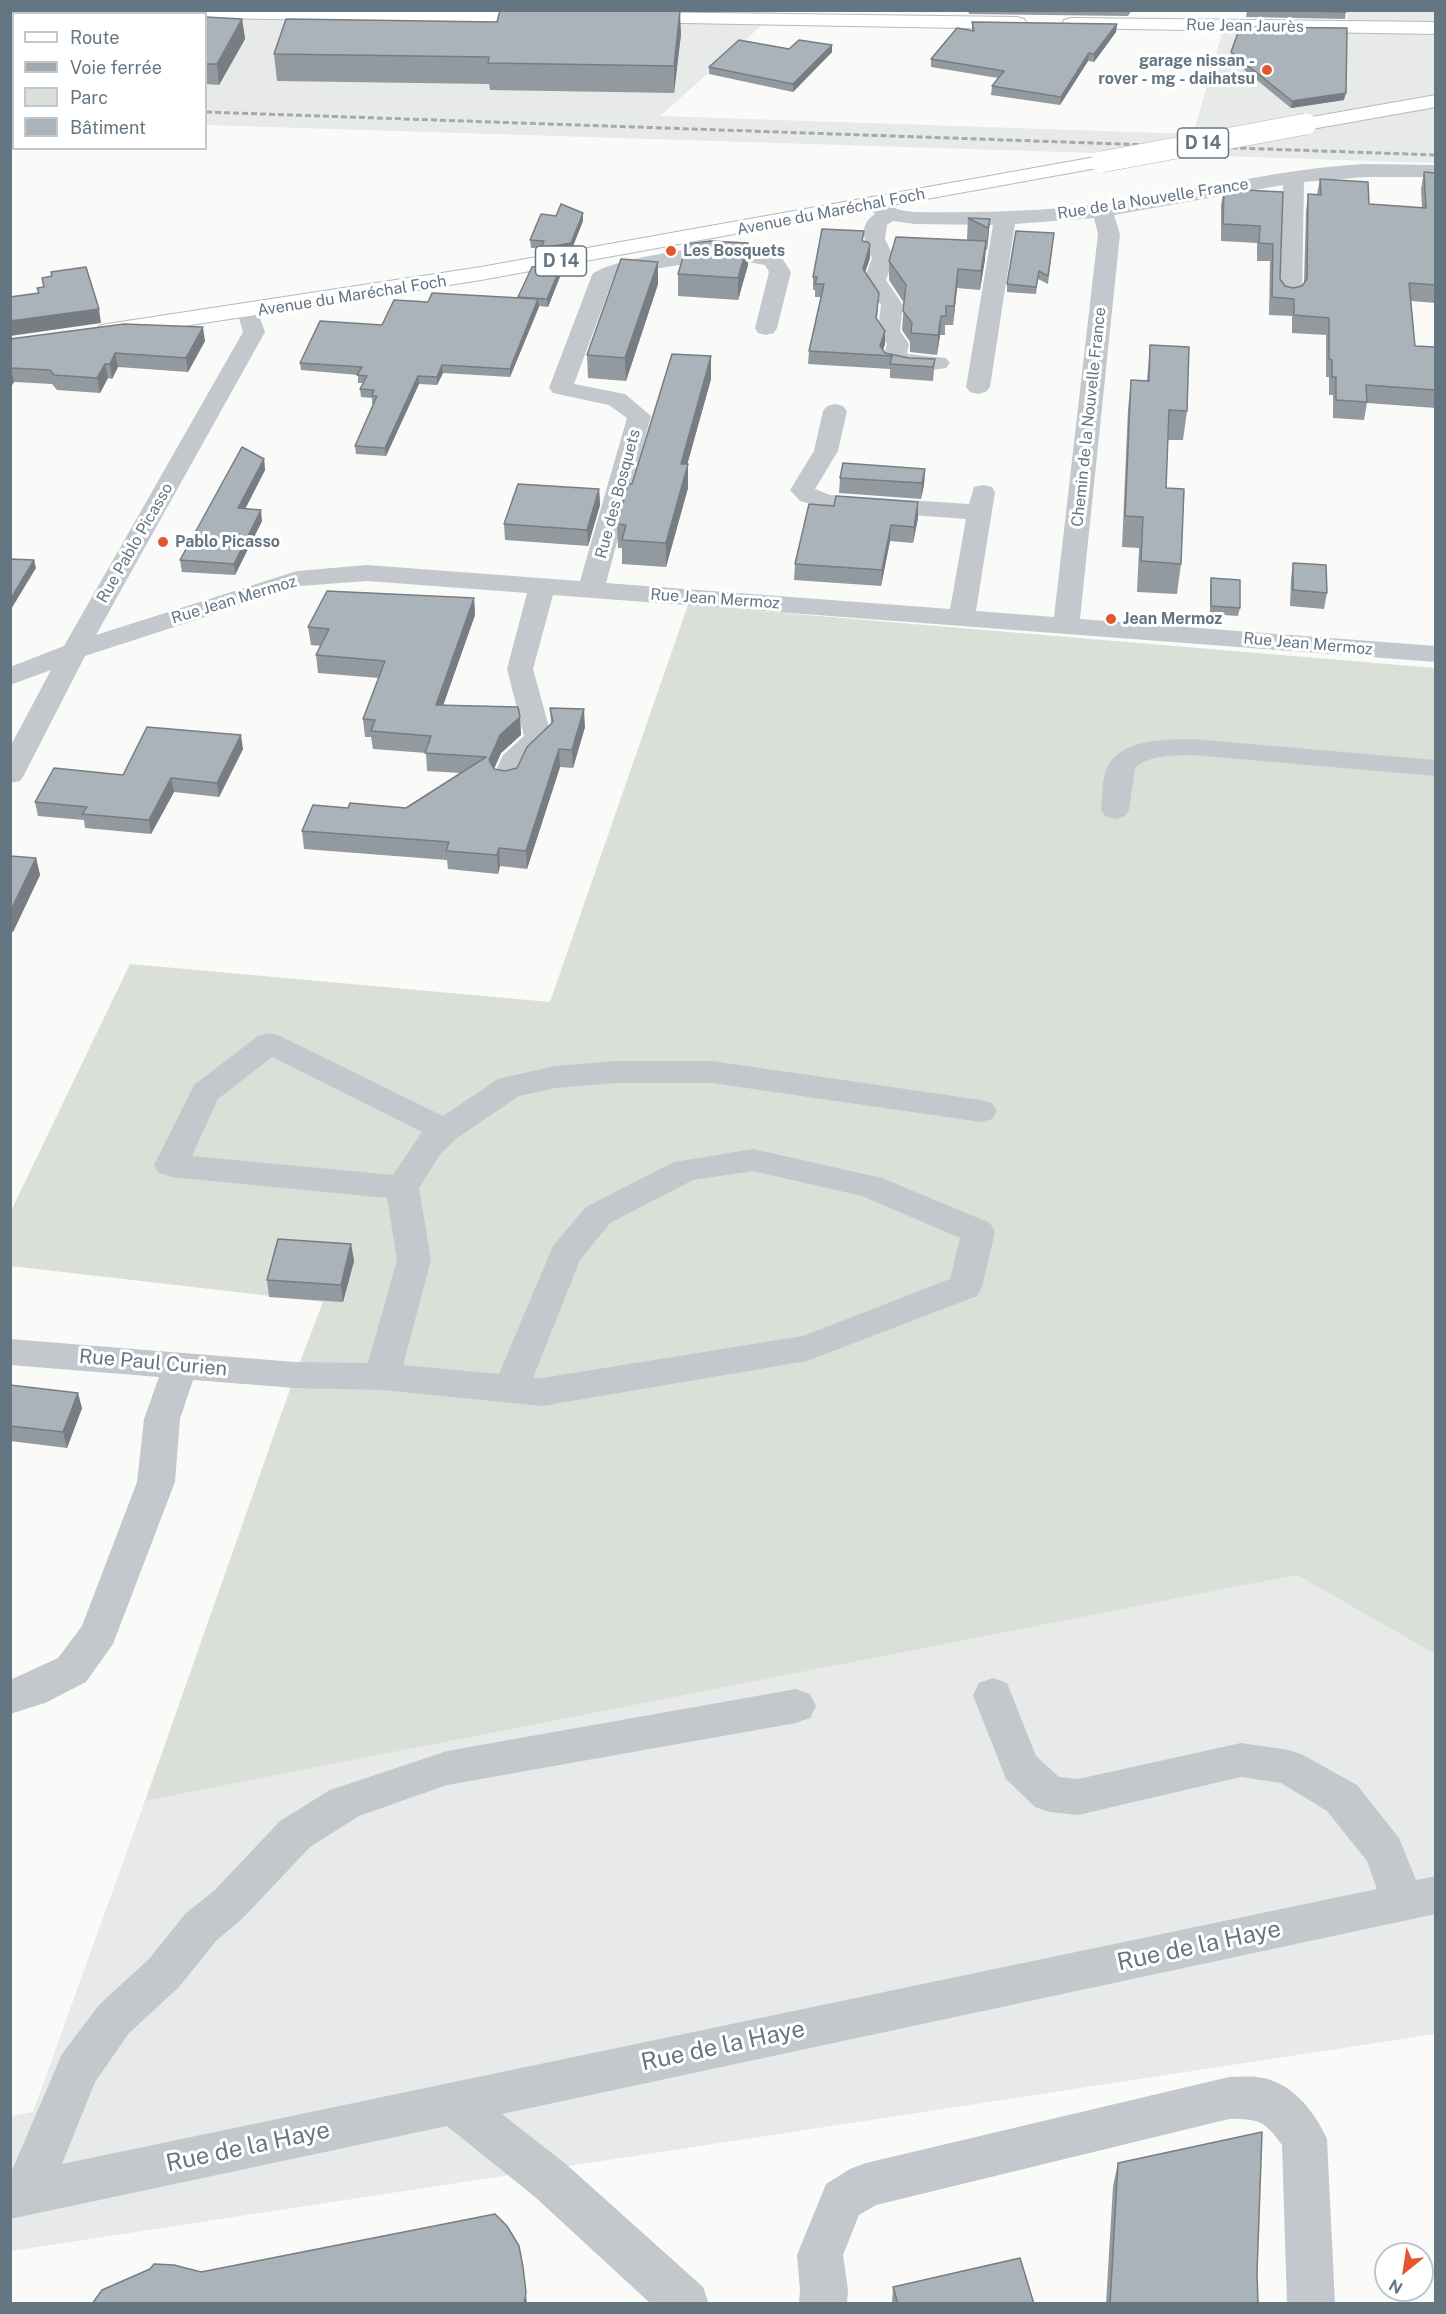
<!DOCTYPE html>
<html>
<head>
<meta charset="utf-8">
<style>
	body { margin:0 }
	#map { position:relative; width:1446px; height:2314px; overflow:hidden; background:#fafaf8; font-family:"Public Sans",sans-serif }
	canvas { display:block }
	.frame { position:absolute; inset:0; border:12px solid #657683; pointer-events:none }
	.legend { position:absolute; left:12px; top:12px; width:195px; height:138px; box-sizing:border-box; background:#fff; border:2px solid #c1c8cd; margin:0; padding:8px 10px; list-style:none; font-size:18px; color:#657683 }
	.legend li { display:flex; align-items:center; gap:12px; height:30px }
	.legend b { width:30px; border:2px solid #c1c8cd }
	.north { position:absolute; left:1374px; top:2242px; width:60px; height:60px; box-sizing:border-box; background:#fff; border:2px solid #c1c8cd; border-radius:50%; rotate:210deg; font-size:16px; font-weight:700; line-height:24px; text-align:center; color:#657683 }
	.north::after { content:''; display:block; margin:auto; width:21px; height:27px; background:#e4572e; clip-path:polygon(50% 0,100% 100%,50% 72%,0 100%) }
</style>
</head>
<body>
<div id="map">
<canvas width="1446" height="2314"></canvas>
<div class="frame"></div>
<ul class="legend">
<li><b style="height:8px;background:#fff"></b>Route</li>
<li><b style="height:8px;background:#a2aab0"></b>Voie ferrée</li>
<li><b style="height:16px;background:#dadfd7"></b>Parc</li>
<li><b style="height:16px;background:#aab3b9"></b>Bâtiment</li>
</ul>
<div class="north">N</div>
</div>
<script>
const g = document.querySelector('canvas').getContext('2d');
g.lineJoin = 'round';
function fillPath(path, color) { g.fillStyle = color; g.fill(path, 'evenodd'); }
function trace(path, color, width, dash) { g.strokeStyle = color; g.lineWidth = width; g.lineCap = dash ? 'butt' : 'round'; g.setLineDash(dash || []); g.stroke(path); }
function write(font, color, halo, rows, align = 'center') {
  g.font = font + ' "Public Sans",sans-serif'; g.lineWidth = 6; g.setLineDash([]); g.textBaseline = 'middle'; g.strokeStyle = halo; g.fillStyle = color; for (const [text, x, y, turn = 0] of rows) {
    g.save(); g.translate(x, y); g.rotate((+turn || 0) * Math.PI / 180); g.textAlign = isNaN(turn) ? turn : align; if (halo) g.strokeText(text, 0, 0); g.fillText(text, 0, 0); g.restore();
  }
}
fillPath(new Path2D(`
	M89,10L778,11L660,116L1193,134L1223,30L1348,32L1347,11H1435V163L1188,155L1284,137L1193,134L1095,153L206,125V14Z
	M1297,1575L1435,1654V2034L11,2251V2116L33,2112L145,1801Z`), '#e8e9e9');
fillPath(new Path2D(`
	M688,605L1435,668V1654L1297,1575L145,1801L295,1375L323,1302L11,1266L10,1213L130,964L550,1002Z`), '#dadfd7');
const major = new Path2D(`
	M10,10H475L543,11L550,13L552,17L550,21L543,23L206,18V14H14L11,16Z
	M636,12L1017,17L1024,19L1026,23L1024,27L1017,29L629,22L627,18L629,14Z
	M1071,18L1436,22V34L1064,28L1062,24L1064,20Z
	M1436,95V107L1306,130L1299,128L1296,124L1299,120L1306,118Z
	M1101,156L1108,158L1111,162L1108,166L481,280L107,338L99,336L96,331L99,326L107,324L481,267Z`);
trace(major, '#b5babe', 2);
fillPath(new Path2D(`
	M1365,164L1436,165V177H1365L1304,182L1302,296L1299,301L1291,303L1283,301L1280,296L1283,185L1114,215L1120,234L1080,619L1436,646V662L553,595L533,669L552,738L526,764L516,785L506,787L496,785L492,779L503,755L524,736L507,669L527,593L367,581L300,586L85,656L24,775L20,781L10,783V747L51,670L10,685V667L64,646L243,332L237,312L240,307L248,305L256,307L265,332L96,635L297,571L367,565L580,581L627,418L609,405L553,393L549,388L592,275C602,261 705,245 725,246C743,247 763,251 780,255L791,272L777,328L774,333L766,335L758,333L755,328L769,272L765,265L724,258L628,273L613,279L574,384L625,394L651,416L606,583L950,609L966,519L828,509L800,501L790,490L814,451L823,411L827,406L835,404L843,406L847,411L838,451L815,489L830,495L969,504L974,487L983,485L992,487L995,492L976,611L1054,617L1098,234L1094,218L1015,224L990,387L986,392L978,394L970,392L966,387L993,225L915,224L893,221L887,225L885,239L894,258L886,280L903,305L900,331L909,344L907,354L946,358L950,363L946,368C928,372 904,369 886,365L882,360L887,344L878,331L881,305L864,280L872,258C865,243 857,225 875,214L863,203L867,199C880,195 883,203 895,208C901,211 908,211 915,212C987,213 1059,211 1130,200C1209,188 1285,168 1365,164Z
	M1192,739L1436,760V776L1192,755C1172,756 1151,754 1135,768L1129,810L1125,816L1115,819L1105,816L1101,810C1103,797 1101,780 1107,768C1121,738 1164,740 1192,739Z
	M269,1033L280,1036L443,1116L498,1079L555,1066L616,1061H712L981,1100L992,1103L997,1111L992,1119L981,1122L712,1083H616L555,1088L519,1096L457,1138L441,1153L419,1188L431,1260L403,1365L499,1374L553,1246L586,1207L674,1162L753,1149L882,1178L990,1223L995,1232L982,1287L977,1296L807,1361L542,1406L382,1390L295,1388L193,1380L180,1419L175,1482L113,1644L86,1682L45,1703L10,1714V1680L58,1658L82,1626L137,1482L144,1419L159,1377L10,1365V1339L295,1362L368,1363L397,1260L387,1198L171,1177L159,1173L154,1165L194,1085L258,1036ZM272,1057L422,1132L393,1175L192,1156L218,1099ZM753,1171L862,1196L960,1238L950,1279L803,1336L542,1378H533L580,1260L610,1223L693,1180Z
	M993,1678L1007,1683L1036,1756L1059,1777L1078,1779L1241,1743L1289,1750L1303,1755L1357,1785L1399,1838L1416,1880L1436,1876V1914L502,2114L567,2165L703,2287L709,2304H651L535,2197L447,2126L10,2219V2175L62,2054L99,2005L149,1959L186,1913L215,1890L280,1821L330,1790L447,1751L796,1689L810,1694L816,1706L810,1718L796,1723L447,1785L359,1816L310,1847L245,1916L216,1941L179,1987L129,2033L95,2082L62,2164L1377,1889L1367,1861L1327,1811L1281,1783L1241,1777L1078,1815L1049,1812L1035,1807L1006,1779L973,1695L979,1683Z
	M1229,2077C1238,2077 1248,2076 1257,2077C1291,2081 1314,2110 1327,2139L1335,2304H1287L1282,2145C1264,2120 1259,2119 1229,2119L876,2205L859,2215L843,2255L848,2290L847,2304H799L800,2290L797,2255L826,2184L850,2169L866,2163Z`), '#c3c8cc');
fillPath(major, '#fff');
trace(new Path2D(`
	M10,106H14
	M206,112L1436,155`), '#a2aab0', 3, [6, 3]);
const majorBridge = new Path2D(`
	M1101,162L1306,124`);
trace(majorBridge, '#b5babe', 22, []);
trace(majorBridge, '#fff', 21);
fillPath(new Path2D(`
	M10,10H56V12L14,14V77H10Z
	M968,10H1132L1128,16L969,14Z
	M1247,10H1346L1345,19L1246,17Z
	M206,17L242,19L245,39L219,85L206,84Z
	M972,22L1117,24L1116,32L1094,62L1088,61L1060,105L991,95L992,86L998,78L931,67V59L972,30Z
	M681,34L674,93L490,90L489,84L277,81L274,54Z
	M832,45V52L793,92L709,74V67L789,49Z
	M1231,52L1344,100L1291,108L1231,59Z
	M1424,172L1436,173V303L1411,301L1415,346L1436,347V408L1367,403L1364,420L1333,418V395H1329V377H1326V335L1292,333V316L1269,315L1270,261H1257V243L1221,241V205L1224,189L1283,192L1280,279L1285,286L1293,288L1302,286L1304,283L1306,211L1308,194H1317L1320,179L1369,204L1422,208L1421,189Z
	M583,213V221L571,251L541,256V248H531L530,240L556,216Z
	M968,218L990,219L988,241L987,250H986L980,290L957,288L953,325H945V335H940L937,355L910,352V342L902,330L904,303L889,280V261L969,241L967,239Z
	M1054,233L1048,284L1038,279L1036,294L1007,292V284Z
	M864,241L870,258L865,272L879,293L877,319L885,344L883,350L885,353L909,358L935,359L933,381L890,378V369L808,364L809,351L821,297H815V290H813V277Z
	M748,243V265L738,300L678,296V274Z
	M563,262V269L548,307L539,306L510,377L443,373L437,385L419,384L386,456L356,454L355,446L374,404H372V398L361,397L360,389L363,383H358V375L301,370L300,363L382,325L518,298V297Z
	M658,284L626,381L588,378L587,355Z
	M10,339L205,341L188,372L118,367L112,379L108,378L100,393L57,390L52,384L14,382L10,387Z
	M1150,345L1187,411L1183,440H1168L1166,488L1181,564L1177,594L1137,592L1139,548L1122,547L1128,409L1131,380H1147Z
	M711,356V379L687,464L688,488L666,567L622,564V548H618L617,524L632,484Z
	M264,459L265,470L245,509L262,521L235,575L182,572L180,560Z
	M925,469L924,485L921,499L839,493L840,478Z
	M599,489L600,505L588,546L505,540L504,524Z
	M809,504L918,518L913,543L890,541L881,586L794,580L795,564Z
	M1293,563L1327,593L1324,609L1290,606L1291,579Z
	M1211,578L1240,608L1238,616L1210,614V586Z
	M474,598L475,615L443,705L520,717L521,735L501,753L494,769L505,771L517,768L551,723L550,708L585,727L573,768L560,767L527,869L500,866L498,874L448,869L447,860L304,849L302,831L348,808H406L460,773L427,771L426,753L373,749L371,737H365L363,719L379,678L318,673L316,655L321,646L311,645L308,627Z
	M243,749L219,797L174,792L151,834L85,828L84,820L38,816L35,802L123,775Z
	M10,856L36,858L40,875L13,932L10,931Z
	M351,1244L354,1261L343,1302L269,1297L267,1280Z
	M10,1385L82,1408L67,1448L10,1441Z
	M1118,2163L1257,2273L1258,2304H1106L1113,2186Z
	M893,2287L1034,2304H892Z`), '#929a9f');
fillPath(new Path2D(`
	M32,10H56L57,14H31Z
	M680,10L681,34L674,93V66Z
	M242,19L245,39L219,85L217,64Z
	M1117,24L1116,32L1094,62V54Z
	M832,45V52L793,92V84Z
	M1089,53L1088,61L1060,105L1061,97Z
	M1346,93L1344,100L1291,108L1292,101Z
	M583,213V221L571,251L541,256V248Z
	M990,219L988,241L987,250L988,228Z
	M986,241L985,260L980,290L981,271Z
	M748,243V265L738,300V278Z
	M870,245V258L862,281L863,269Z
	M563,262V269L548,307L547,299Z
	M658,262V284L626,381L625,358Z
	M958,269L957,288L953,325L954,306Z
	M538,299L539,307L510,377V369Z
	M99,309L101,323L10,336V321Z
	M941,316L940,335L937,355L938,335Z
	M203,327L205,341L188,372L186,358Z
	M885,331V344L881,356L880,346Z
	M115,353L118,367L112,379L110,364Z
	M711,356V379L681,487V464Z
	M105,364L108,378L100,393L97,378Z
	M442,365L443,373L437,385V377Z
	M11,368L14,382L11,387L10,369Z
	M418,376L419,384L386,456L385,448Z
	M264,459L265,470L240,519L238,508Z
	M688,464V488L666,567V543Z
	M925,469L924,485L921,499L922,483Z
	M599,489L600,505L588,546L587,530Z
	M918,502V518L913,543L914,527Z
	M261,510L262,521L235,575L234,564Z
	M891,525L890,541L881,586L882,570Z
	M34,560L36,568L10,611V600Z
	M474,598L475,615L437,723L436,705Z
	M584,709L585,727L573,768L572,750Z
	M520,717L521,735L501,753L490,778L489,760L500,735Z
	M241,735L243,749L219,797L217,783Z
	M559,749L560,767L527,869L526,851Z
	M171,778L174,792L151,834L149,820Z
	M499,848L500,866L498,874L497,855Z
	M36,858L40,875L13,932L10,920V912Z
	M351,1244L354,1261L343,1302L341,1285Z
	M78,1393L82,1408L67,1448L63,1432Z
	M523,2267L527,2304H524Z`), '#777d82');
const building = new Path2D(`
	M10,10H32L30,11L94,14H14V57H10Z
	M500,10H680L674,66L488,63L489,57L274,54L286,19L497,22Z
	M1250,10H1346V12Z
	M206,17L242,19L217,64H206Z
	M972,22L1117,24L1094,54L1089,53L1061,97L992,86L1004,71L931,59L957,28L974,31Z
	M1240,27L1347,28L1346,93L1292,101L1231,52Z
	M739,40L789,49L799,40L832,45L793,84L709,67Z
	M1424,172L1436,173V285L1409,283L1415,346L1436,347V390L1366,385L1367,402L1336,400V377H1332V360L1329,359V318L1294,315V299L1272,297L1273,244L1259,243L1260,226L1223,224L1224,189L1283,192L1280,279L1285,286L1293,288L1302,286L1307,279L1308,194L1321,195L1320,179L1368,182L1369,204L1426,208Z
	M561,204L583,213L571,243L541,248L544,241L530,240L541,214L556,216Z
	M968,218L990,219L988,228Z
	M822,229L864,231L862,241L868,242L870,245L863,269L879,293L876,318L885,331L880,346L885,353L909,358L935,359L933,367L890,364L892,356L809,351L824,284H815L817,277H813Z
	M1016,231L1054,233L1048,276L1039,271L1036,287L1007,284Z
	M896,237L986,241L981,271L958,269L954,306H946V316H941L938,335L911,333L912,323L903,311L906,285L889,261Z
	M710,241L748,243L738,278L678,274L687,244Z
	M621,259L658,262L625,358L587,355Z
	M563,262L547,299L518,297L532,267Z
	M86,267L99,309L10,321V297L39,293L37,288L44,287L42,278L52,276L51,272Z
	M432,293L538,299L510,369L442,365L437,377L418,376L385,448L355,446L377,396H372L374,390L360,389L367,376L357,375L362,367L300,363L320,321L382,325L394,300L428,302Z
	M124,324L203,327L186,358L115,353L110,364H105L97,378L54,375L50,370L11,368L10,369V339Z
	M1150,345L1189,347L1187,411L1169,410L1166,488L1184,489L1181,564L1141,561L1143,517L1125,516L1131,380L1149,381Z
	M672,354L711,356L681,464H688L666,543L622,540L626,525L617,524L628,484H632Z
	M242,447L264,459L238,508L261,510L234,564L180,560Z
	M843,463L925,469L922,483L840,478Z
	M518,484L599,489L587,530L504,524Z
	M836,496L918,502L914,527L891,525L882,570L795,564L809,504L834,506Z
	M10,559L34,560L10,600Z
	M1293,563L1326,565L1327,593L1293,590Z
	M1211,578L1240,580V608L1211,606Z
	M327,591L474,598L436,705L518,707L520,717L500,735L489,760L494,769L505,771L517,768L527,747L553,722L550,708L584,709L572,750L559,749L526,851L499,848L497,855L446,851L449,842L302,831L313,805L348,808L350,803L406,808L486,757L425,753L431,736L371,731L375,720L363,719L385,661L316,655L329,629L308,627Z
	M147,727L241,735L217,783L171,778L149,820L82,814L87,807L35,802L54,768L123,775Z
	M10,856L36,858L10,912Z
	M278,1239L351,1244L341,1285L267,1280Z
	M10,1385L78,1393L63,1432L10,1426Z
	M1262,2132L1257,2273L1258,2304H1110L1118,2163Z
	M495,2214L507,2226L519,2246L523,2267L526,2292L524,2304H92L102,2290L150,2269L154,2264L174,2265L201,2272Z
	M1020,2258L1034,2304H898L893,2287Z`);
fillPath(building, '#aab3b9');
trace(building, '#777d82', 1.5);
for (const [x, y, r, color] of [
	[1267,70,6,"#e4572e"],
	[671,251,6,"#e4572e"],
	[163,542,6,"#e4572e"],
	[1111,619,6,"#e4572e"]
]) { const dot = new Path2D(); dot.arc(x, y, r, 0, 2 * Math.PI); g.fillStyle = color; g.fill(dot); trace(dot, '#fff', 2); }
write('16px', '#657683', '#fff', [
	["Rue Jean Jaurès",1245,26,1],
	["Rue de la Nouvelle France",1153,199,-9],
	["Avenue du Maréchal Foch",831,212,-11],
	["Avenue du Maréchal Foch",352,296,-9],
	["Chemin de la Nouvelle France",1089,417,-84],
	["Rue des Bosquets",618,494,-75],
	["Rue Pablo Picasso",135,543,-60],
	["Rue Jean Mermoz",715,599,4],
	["Rue Jean Mermoz",234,600,-17],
	["Rue Jean Mermoz",1308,644,5]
]);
write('bold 16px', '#657683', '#fff', [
	["garage nissan -",1255,61,"right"],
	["rover - mg - daihatsu",1255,79,"right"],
	["Les Bosquets",683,251],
	["Pablo Picasso",175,542],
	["Jean Mermoz",1123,619]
], 'left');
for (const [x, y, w] of [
	[1203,143,51],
	[561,261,51]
]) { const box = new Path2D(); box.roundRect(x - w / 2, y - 15, w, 30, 4.5); g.fillStyle = '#fff'; g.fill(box); trace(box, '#657683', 1.5); }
write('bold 18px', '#657683', null, [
	["D 14",1203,143],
	["D 14",561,261]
]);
write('20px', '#657683', '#fff', [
	["Rue Paul Curien",153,1363,5]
]);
write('24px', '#657683', '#fff', [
	["Rue de la Haye",1199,1946,-12],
	["Rue de la Haye",723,2046,-12],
	["Rue de la Haye",248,2147,-12]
]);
</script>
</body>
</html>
